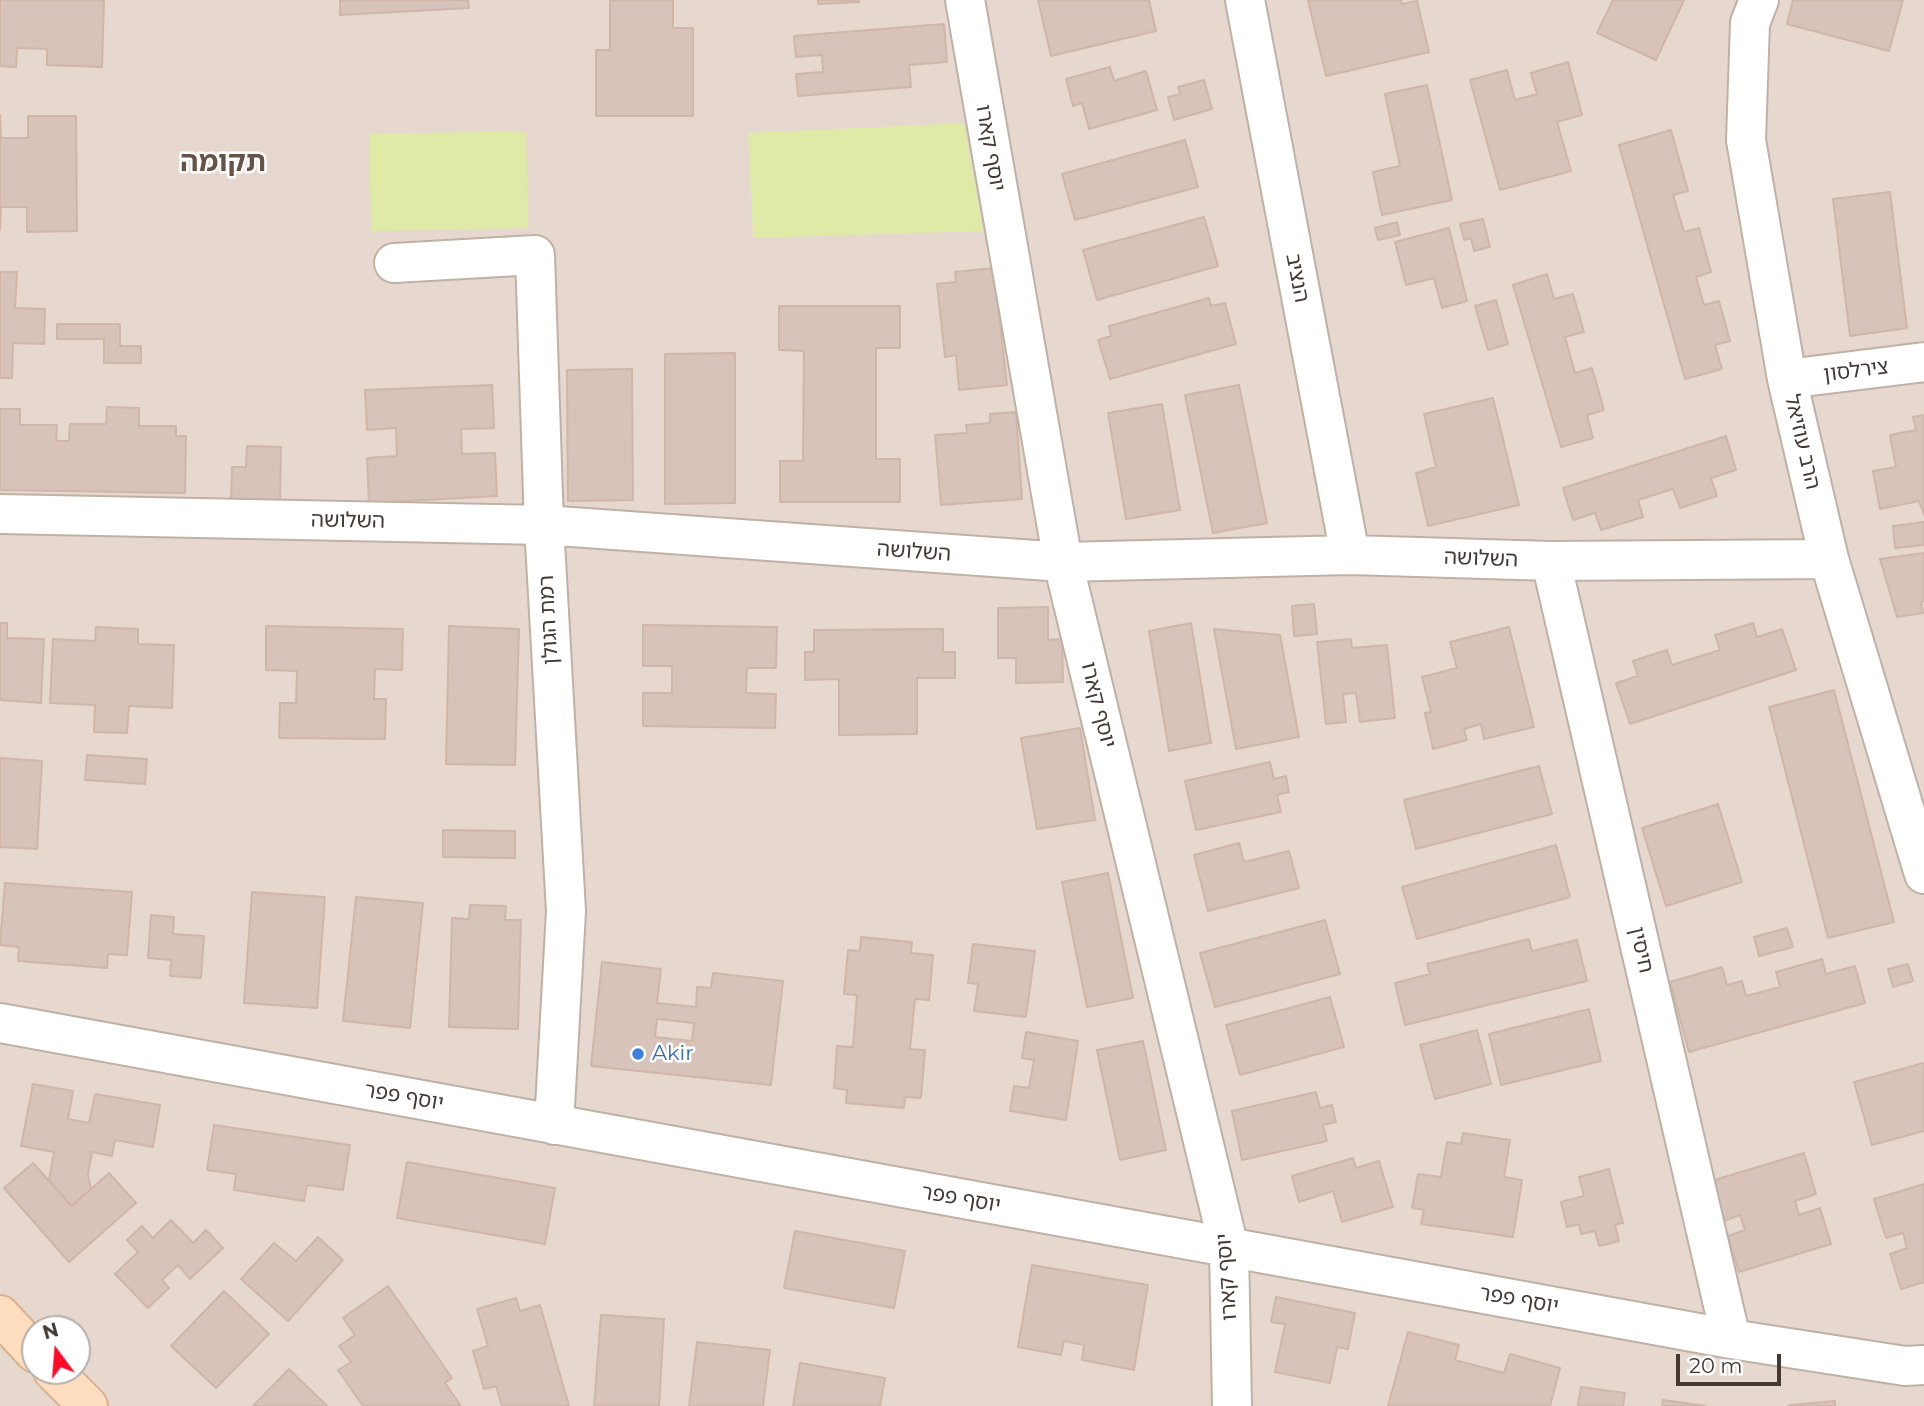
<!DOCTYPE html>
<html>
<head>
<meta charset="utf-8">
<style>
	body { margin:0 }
	#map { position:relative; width:1924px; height:1406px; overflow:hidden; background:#f2e8e1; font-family:Montserrat,sans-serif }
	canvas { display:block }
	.north { position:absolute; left:21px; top:1315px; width:70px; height:70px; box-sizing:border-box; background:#fff; border:2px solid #b4afad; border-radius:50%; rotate:344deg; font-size:19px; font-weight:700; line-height:28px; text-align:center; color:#433832 }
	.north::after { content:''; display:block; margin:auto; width:24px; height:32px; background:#ff0b2a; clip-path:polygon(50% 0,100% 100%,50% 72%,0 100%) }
	.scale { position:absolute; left:1676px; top:1354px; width:105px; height:32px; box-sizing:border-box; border:4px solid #433832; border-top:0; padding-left:9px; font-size:21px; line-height:24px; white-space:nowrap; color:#433832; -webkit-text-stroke:5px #fff; paint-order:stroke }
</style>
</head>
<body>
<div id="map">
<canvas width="1924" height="1406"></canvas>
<div class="north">N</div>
<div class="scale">20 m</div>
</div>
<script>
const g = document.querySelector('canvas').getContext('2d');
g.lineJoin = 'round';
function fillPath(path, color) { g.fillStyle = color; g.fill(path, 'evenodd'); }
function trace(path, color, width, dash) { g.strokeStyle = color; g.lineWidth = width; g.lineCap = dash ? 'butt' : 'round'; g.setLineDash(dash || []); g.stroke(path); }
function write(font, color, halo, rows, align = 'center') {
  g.font = font + ' Montserrat,"Noto Sans Hebrew",sans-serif'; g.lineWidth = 5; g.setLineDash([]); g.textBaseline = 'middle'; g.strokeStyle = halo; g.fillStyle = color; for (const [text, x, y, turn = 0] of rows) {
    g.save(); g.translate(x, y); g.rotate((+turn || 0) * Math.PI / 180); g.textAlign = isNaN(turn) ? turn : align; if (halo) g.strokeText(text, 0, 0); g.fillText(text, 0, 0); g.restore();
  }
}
fillPath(new Path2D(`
	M0,0H1924V1406H0ZM35,1329H77V1371H35Z`), '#e6d8cf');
fillPath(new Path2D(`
	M964,123L983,231L753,238L748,133Z
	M526,131L528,228L371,231L369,134Z`), '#deeaa6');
const building = new Path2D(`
	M0,0H104L102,67L47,65V49L17,48L16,67L0,66Z
	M340,0H468L469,8L340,15Z
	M610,0H673V28H693V116H596V50H610Z
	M818,0H859V2L818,4Z
	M1038,0H1149L1156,31L1051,56Z
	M1308,0H1401L1402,4L1417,1L1429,52L1326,76Z
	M1613,0H1684L1656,60L1597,33Z
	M1793,0H1903L1889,51L1787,24Z
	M944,24L947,62L909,65L911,87L798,96L796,74L823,72L822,55L796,57L794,36Z
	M1568,62L1582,115L1557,122L1571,171L1500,190L1470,80L1507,70L1515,100L1537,94L1531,73Z
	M1110,67L1114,81L1146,71L1157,110L1089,129L1082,103L1073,106L1066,79Z
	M1204,80L1212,109L1174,120L1168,97L1180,94L1178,87Z
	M1427,85L1452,200L1382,215L1373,172L1400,166L1385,94Z
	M0,115L1,138H28V116H76L77,231L27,232V207H1L0,230Z
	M1671,130L1688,191L1673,195L1684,232L1699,228L1711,272L1696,277L1704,305L1719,301L1730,341L1715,345L1722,369L1685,379L1619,145Z
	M1185,140L1198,187L1075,220L1062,174Z
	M1890,192L1907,328L1850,336L1833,199Z
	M1204,217L1218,266L1097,300L1083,250Z
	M1483,219L1490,247L1474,251L1471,238L1464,240L1460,224Z
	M1397,222L1400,235L1378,240L1375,228Z
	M1449,228L1467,301L1442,308L1434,278L1406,285L1395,242Z
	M994,268L1007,385L959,390L956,355L945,357L937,284L956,282L955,272Z
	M0,272H17L15,308L45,309L44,344L13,343L12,378H0Z
	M1547,274L1554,299L1573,294L1584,332L1565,337L1575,373L1592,368L1604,410L1587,415L1593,438L1561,447L1513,285Z
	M1209,298L1211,306L1225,303L1236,344L1110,379L1098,340L1111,336L1109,326Z
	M1496,300L1508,344L1488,350L1475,306Z
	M779,306H900V348H876V459H900V502H780V461H803L804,351L779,350Z
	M57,324H120V346H141V363H104V339H57Z
	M735,353V503L665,504V354Z
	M632,369L633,500L568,501L567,370Z
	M492,385L494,428L461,429L462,454L495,453L497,496L369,503L367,458L397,456L396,428L367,430L365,390Z
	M1239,385L1267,523L1213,533L1185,395Z
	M1493,398L1519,505L1428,526L1416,473L1436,467L1424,414Z
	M1162,404L1180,510L1126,519L1108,413Z
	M107,407L139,408V426H176V436H186L185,493L0,490V409H20V425H57L56,441H69L70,424H106Z
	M1016,412L1022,499L941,505L935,435L967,433L966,425L990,423V414Z
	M1924,415V515L1919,501L1880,509L1873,471L1896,467L1890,435L1916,430L1913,417Z
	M1726,436L1736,470L1711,478L1717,496L1680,508L1673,489L1638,500L1643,517L1601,530L1595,513L1573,520L1563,488Z
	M247,446L281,447L280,503L231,502L232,467H246Z
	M1924,522V545L1895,548L1893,526Z
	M1924,553V601L1921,602L1923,613L1897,617L1880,559Z
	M1314,604L1317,634L1294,636L1292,606Z
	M1048,607V640L1062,639L1063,682L1016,683V658H998V608Z
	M0,623H7V638L44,639L41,703L0,700Z
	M1191,623L1211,743L1169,751L1149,631Z
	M1753,623L1757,637L1782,629L1796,670L1630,724L1616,683L1638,676L1633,661L1667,650L1672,665L1720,650L1715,635Z
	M643,625L777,627L776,668H747L746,693L776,694L775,728L643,726V693H672V666H643Z
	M266,626L403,629L402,670L375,669L374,699H386L385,739L279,738L280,703H296L297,671L266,670Z
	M449,626L519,629L515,765L446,764Z
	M96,627L138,629V644L174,645L172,708L129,706L127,733L94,732L95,705L50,703L53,639L95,641Z
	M1509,627L1534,727L1484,739L1481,724L1464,729L1467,740L1433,749L1425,713L1431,712L1422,677L1457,668L1450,642Z
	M943,629V652H955V678H917V734L839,735V679L805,680V652H814V630Z
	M1214,629L1280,635L1299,737L1236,749Z
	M1351,639L1352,648L1387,645L1395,718L1360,722L1356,693L1343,694L1346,722L1326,724L1317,642Z
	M1834,690L1894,922L1828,938L1769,707Z
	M1080,728L1095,820L1037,829L1021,738Z
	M87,755L147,759L145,784L85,780Z
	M0,758L42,761L37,849L0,847Z
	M1270,762L1274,779L1286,776L1289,792L1277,795L1281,812L1196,830L1185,781Z
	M1539,766L1552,814L1416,849L1404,800Z
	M1718,804L1742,882L1666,906L1642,828Z
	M443,830L515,831V858L443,857Z
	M1239,843L1244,862L1289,851L1299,888L1208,911L1194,855Z
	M1556,845L1570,897L1417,939L1402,887Z
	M1108,873L1133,998L1087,1007L1062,882Z
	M5,883L132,892L127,955L108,954L107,968L18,961L19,947L0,945Z
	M252,892L325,897L317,1008L244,1003Z
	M356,897L423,903L410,1028L343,1021Z
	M470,905L506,906L505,920H521L518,1029L449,1027L452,918L469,919Z
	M151,915L174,917L173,934L204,936L201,978L170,976L171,960L148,958Z
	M1325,920L1340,974L1215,1007L1200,953Z
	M1787,928L1793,947L1759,956L1754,937Z
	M861,937L912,942L911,953L933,955L929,1000L915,999L910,1049L925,1050L921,1098L905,1097L904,1108L846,1103L847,1090L834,1088L837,1046L853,1047L857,995L844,994L848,950L860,951Z
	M1529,939L1532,951L1577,940L1587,981L1405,1025L1395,983L1430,974L1427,964Z
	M973,944L1035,951L1026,1017L974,1011L978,984L968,983Z
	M1822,959L1826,974L1855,966L1865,1003L1689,1052L1670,982L1722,967L1727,985L1742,981L1746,996L1780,987L1776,972Z
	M602,962L661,969L657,1003L696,1007L697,987L711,988L713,973L783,981L771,1085L591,1066ZM657,1019L694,1023L692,1041L655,1037Z
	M1908,964L1913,981L1893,987L1888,969Z
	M1330,997L1344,1047L1240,1075L1226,1025Z
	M1589,1009L1601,1061L1501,1085L1489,1034Z
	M1477,1030L1491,1084L1435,1099L1420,1045Z
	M1026,1032L1078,1041L1066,1120L1010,1111L1014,1086L1029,1088L1034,1060L1022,1058Z
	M1143,1041L1166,1150L1120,1160L1097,1050Z
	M1924,1063V1131L1872,1145L1854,1082Z
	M33,1084L73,1091L68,1119L89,1123L95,1094L160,1105L153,1147L115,1140L112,1156L92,1152L88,1175L91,1189L71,1206L49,1180L54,1152L21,1146Z
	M1316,1092L1320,1108L1332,1105L1336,1122L1323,1125L1327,1141L1242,1160L1232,1111Z
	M214,1125L350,1145L343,1190L307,1185L304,1201L234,1190L236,1174L207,1170Z
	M1463,1133L1510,1140L1504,1177L1522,1180L1513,1237L1421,1224L1424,1210L1412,1208L1418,1174L1441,1177L1447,1142L1461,1144Z
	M1804,1153L1816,1194L1795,1201L1799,1215L1820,1208L1831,1244L1739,1272L1728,1236L1745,1230L1740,1215L1724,1221L1711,1181Z
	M1353,1158L1356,1168L1379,1161L1393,1207L1342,1222L1333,1191L1299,1202L1292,1176Z
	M407,1162L555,1188L545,1244L397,1218Z
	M33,1163L72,1206L109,1173L136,1203L69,1262L4,1188Z
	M1609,1169L1623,1223L1615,1225L1619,1241L1599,1246L1595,1231L1581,1234L1579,1224L1567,1227L1561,1202L1584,1196L1579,1177Z
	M1924,1184V1282L1901,1289L1890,1254L1907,1248L1903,1233L1886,1238L1874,1199Z
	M171,1220L193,1243L206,1230L223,1248L190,1279L178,1265L162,1280L169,1288L148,1308L115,1274L138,1252L127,1240L142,1226L153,1238Z
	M795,1231L905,1251L894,1308L784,1288Z
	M318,1237L343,1260L288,1321L241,1279L274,1243L296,1261Z
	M1032,1265L1148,1285L1134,1370L1082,1360L1084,1345L1064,1341L1061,1355L1018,1347Z
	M388,1286L452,1378L445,1383L461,1406H363L338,1370L351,1362L339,1346L355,1335L343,1318Z
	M224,1291L269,1334L216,1388L171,1346Z
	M1276,1297L1355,1313L1348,1349L1337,1347L1330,1383L1275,1372L1285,1324L1271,1322Z
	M516,1298L520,1311L540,1305L569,1406H502L496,1386L484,1389L473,1351L488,1346L477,1309Z
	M601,1315L664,1319L659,1406H594Z
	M1408,1332L1459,1345L1455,1360L1504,1373L1510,1354L1560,1368L1550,1406H1388Z
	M697,1342L770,1350L763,1406H689Z
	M800,1363L885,1378L880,1406H793Z
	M289,1369L327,1406H253Z
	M1581,1387L1625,1393L1623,1406H1578Z
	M1663,1400L1706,1406H1662Z
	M1835,1401V1406H1788L1791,1405Z`);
fillPath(building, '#d7c3b9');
trace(building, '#cfb6a9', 2);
const street = new Path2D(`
	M965,0L1063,562L1229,1248L1232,1406
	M1245,0L1350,555
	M1759,0L1750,23L1746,140L1787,379L1829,559L1924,874
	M394,263L535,255L544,525L566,911L554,1125
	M1787,379L1924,362
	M0,514L544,525L1063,562L1350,555L1551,561L1829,559
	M1551,561L1731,1339
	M0,1023L1731,1339L1905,1366L1924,1365`);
const secondary = new Path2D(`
	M0,1315L35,1353
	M53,1371L88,1406`);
trace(street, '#c0b1a6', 42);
trace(secondary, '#d8b18f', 42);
trace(street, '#fff', 38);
trace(secondary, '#ffddbe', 38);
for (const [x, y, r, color] of [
	[638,1054,7,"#3f7fe0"]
]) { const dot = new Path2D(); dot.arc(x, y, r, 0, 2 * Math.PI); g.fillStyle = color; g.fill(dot); trace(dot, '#fff', 2.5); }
write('21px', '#433832', '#fff', [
	["יוסף קארו",990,148,80],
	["הנציב",1297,278,79],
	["צירלסון",1856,371,-7],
	["הרב עוזיאל",1802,442,77],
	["השלושה",348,521,1],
	["השלושה",914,552,4],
	["השלושה",1481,559,2],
	["רמת הגולן",549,620,-93],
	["יוסף קארו",1098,705,76],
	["חיסין",1641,950,77],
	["יוסף פפר",404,1097,10],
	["יוסף פפר",961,1199,10],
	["יוסף קארו",1227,1277,-94],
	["יוסף פפר",1519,1300,10]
]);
write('21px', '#366cbe', '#fff', [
	["Akir",652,1054]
], 'left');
write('bold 28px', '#675248', '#fff', [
	["תקומה",223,163]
]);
</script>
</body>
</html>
